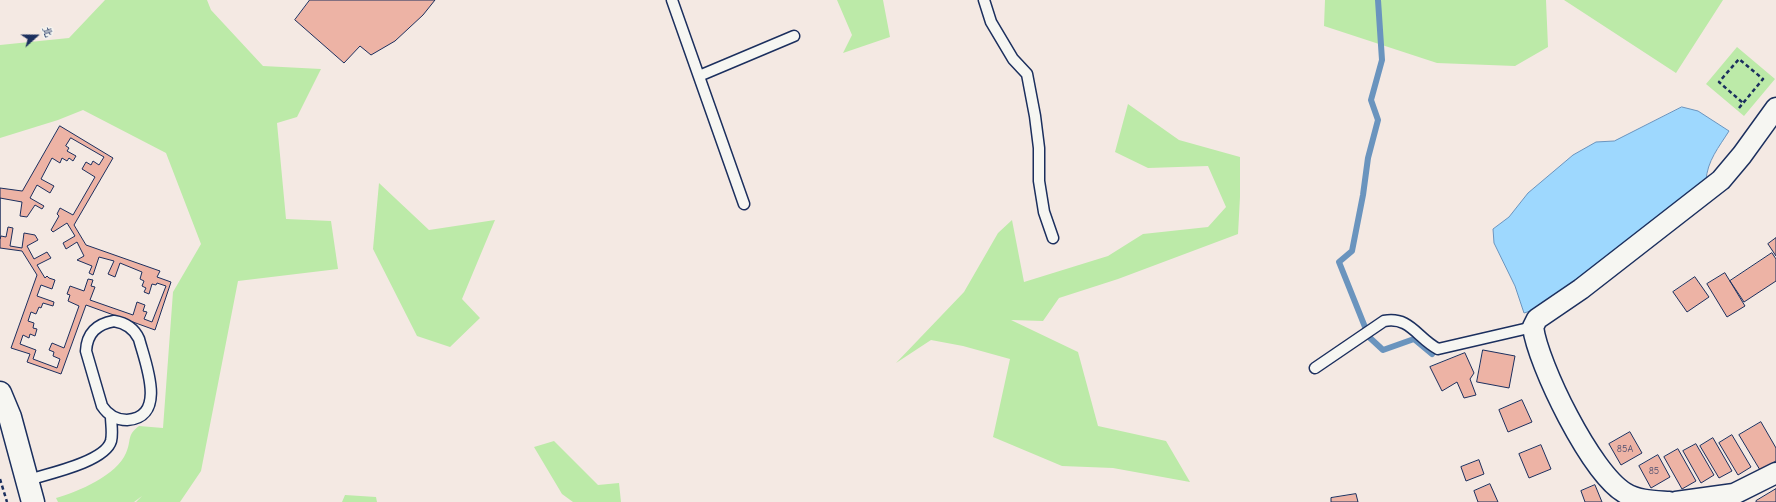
<!DOCTYPE html>
<html>
<head>
<meta charset="utf-8">
<style>
	body { margin:0 }
	#map { position:relative; width:1776px; height:502px; overflow:hidden; background:#f4e9e3; font-family:"Comic Neue","LXGW WenKai TC",sans-serif }
	canvas { display:block }
	.north { position:absolute; left:16px; top:16px; width:40px; height:40px; -webkit-text-stroke:3px #f6f6f2; paint-order:stroke; rotate:69deg; font-size:11px; font-weight:700; line-height:16px; text-align:center; color:#1b2f5e }
	.north::after { content:''; display:block; margin:auto; width:14px; height:18px; background:#1b2f5e; clip-path:polygon(50% 0,100% 100%,50% 72%,0 100%) }
</style>
</head>
<body>
<div id="map">
<canvas width="1776" height="502"></canvas>
<div class="north">北</div>
</div>
<script>
const g = document.querySelector('canvas').getContext('2d');
g.lineJoin = 'round';
function fillPath(path, color) { g.fillStyle = color; g.fill(path, 'evenodd'); }
function trace(path, color, width, dash) { g.strokeStyle = color; g.lineWidth = width; g.lineCap = dash ? 'butt' : 'round'; g.setLineDash(dash || []); g.stroke(path); }
function write(font, color, halo, rows, align = 'center') {
  g.font = font + ' "Comic Neue",sans-serif'; g.lineWidth = 3.5; g.setLineDash([]); g.textBaseline = 'middle'; g.strokeStyle = halo; g.fillStyle = color; for (const [text, x, y, turn = 0] of rows) {
    g.save(); g.translate(x, y); g.rotate((+turn || 0) * Math.PI / 180); g.textAlign = isNaN(turn) ? turn : align; if (halo) g.strokeText(text, 0, 0); g.fillText(text, 0, 0); g.restore();
  }
}
fillPath(new Path2D(`
	M105,0H207L211,10L263,66L321,69L297,117L277,123L286,219L331,221L338,269L238,281L201,471L180,502H136L142,496L134,502H58L56,498C78,492 117,475 126,453C132,440 126,436 139,426L163,428L173,292L201,244L166,153L83,110L58,120L0,138V45L69,38Z
	M837,0H883L890,37L843,53L852,35Z
	M1325,0H1546L1548,47L1515,66L1437,63L1324,26Z
	M1564,0H1723L1676,73Z
	M1737,47L1775,79L1744,116L1706,84Z
	M1128,104L1179,140L1240,157V197L1238,234L1118,279L1059,298L1043,321L1011,320L1078,352L1098,426L1166,441L1190,482L1113,468L1062,466L993,437L1010,359L963,346L931,340L896,363L964,292L998,233L1012,220L1024,282L1108,256L1143,234L1208,227L1226,207L1208,166L1148,168L1115,152Z
	M379,183L429,230L495,220L462,299L480,318L450,347L417,336L373,249Z
	M554,441L598,485L619,483L621,502H573L562,494L534,447Z
	M345,495L376,497L377,502H342Z`), '#bceaa8');
const water = new Path2D(`
	M1682,107L1698,111L1729,131C1719,147 1707,161 1706,181L1537,309L1524,313L1515,286L1494,243L1493,229L1509,217L1528,193L1573,155L1596,142L1614,141Z`);
fillPath(water, '#9ed8fe');
trace(water, '#6a94be', 1);
trace(new Path2D(`
	M1378,0L1382,60L1371,100L1378,120L1368,158L1363,195L1352,251L1339,262L1369,337L1383,350L1414,339L1432,354`), '#6a94be', 6);
const building = new Path2D(`
	M310,0H435L423,15L395,41L371,55L360,46L344,63L295,20Z
	M60,126L113,158L74,225L86,245L160,271L157,277L171,282L155,330L86,305L61,374L27,362L30,354L11,348L37,275L22,251L0,248V188L22,191Z
	M71,138L104,157L99,165L93,161L91,165L86,162L82,169L95,177L73,215L60,208L57,214L59,216L51,230L53,232L67,223L75,236L63,243L66,249L77,242L84,256L77,260L92,266L89,273L93,275L99,257L114,261L108,274L115,277L120,263L142,272L140,279L144,281L142,286L146,288L144,292L149,294L152,284L156,285L157,283L166,286L152,322L144,319L147,312L143,311L145,305L137,302L133,315L90,300L95,287L91,286L93,280L88,279L84,291L70,286L67,294L70,295L68,301L79,306L64,348L52,343L49,350L54,352L53,356L60,359L57,368L33,359L36,350L20,344L23,335L29,338L30,334L35,336L37,329L33,328L34,323L28,321L31,312L36,314L39,307L41,308L43,303L53,306L54,302L37,296L41,285L52,289L55,280L49,278L47,276L45,278L37,265L51,258L47,252L34,259L27,246L38,240L35,235L24,233L22,248L10,246L13,228L8,227L6,237L1,236L0,239V198L22,202L20,216L27,217L35,205L42,209L44,206L30,198L37,185L50,193L54,186L41,179L52,158L60,163L62,158L67,161L69,158L73,161L76,156L67,151L69,148L66,146Z
	M1776,238V256L1768,244Z
	M1772,253L1776,259V281L1744,302L1730,281Z
	M1725,273L1745,306L1727,317L1707,284Z
	M1695,277L1709,297L1687,312L1673,292Z
	M1483,350L1515,356L1509,388L1477,382Z
	M1465,353L1474,373L1470,379L1476,395L1464,398L1457,382L1442,391L1430,367Z
	M1522,400L1532,422L1508,432L1499,410Z
	M1761,422L1776,448V461L1760,470L1739,435Z
	M1630,432L1642,453L1621,465L1609,444Z
	M1732,435L1751,467L1738,475L1719,443Z
	M1713,438L1732,471L1719,478L1700,446Z
	M1696,444L1714,475L1701,483L1683,451Z
	M1541,445L1551,469L1529,478L1519,454Z
	M1678,449L1696,481L1682,489L1664,457Z
	M1658,455L1670,477L1651,488L1639,466Z
	M1479,460L1484,474L1466,481L1461,467Z
	M1490,484L1498,502H1478L1474,491Z
	M1595,485L1602,502H1585L1581,491Z
	M1776,489V502H1756V501Z
	M1356,494L1358,502H1331V498Z`);
fillPath(building, '#edb3a5');
trace(building, '#1b2f5e', 1);
const service = new Path2D(`
	M672,0L744,204
	M984,0L991,22L1013,59L1027,74L1035,116L1039,148V181L1044,212L1053,238
	M699,76L794,36
	M114,321C126,323 134,328 139,339C145,362 168,417 127,420C116,420 108,415 102,406L86,351C87,333 97,324 114,321Z
	M1315,368L1384,321C1410,316 1417,338 1438,349L1533,327
	M28,480C47,474 105,462 111,441C113,433 111,424 111,416`);
const minor = new Path2D(`
	M1669,502C1654,501 1638,501 1625,493C1591,473 1538,365 1533,327L1537,319L1581,289L1721,180L1742,155L1776,108
	M1676,502L1734,494L1776,473`);
const tertiary = new Path2D(`
	M0,393L10,417L33,502`);
trace(service, '#1b2f5e', 13);
trace(minor, '#1b2f5e', 23);
trace(tertiary, '#1b2f5e', 25);
trace(new Path2D(`
	M1739,108L1763,79L1739,59L1719,82L1743,103
	M0,479L7,502`), '#1b2f5e', 2.5, [4, 3]);
trace(service, '#f6f6f2', 10);
trace(minor, '#f6f6f2', 20);
trace(tertiary, '#f6f6f2', 22);
write('10px', '#505070', null, [
	["85A",1625,449],
	["85",1654,471]
]);
</script>
</body>
</html>
